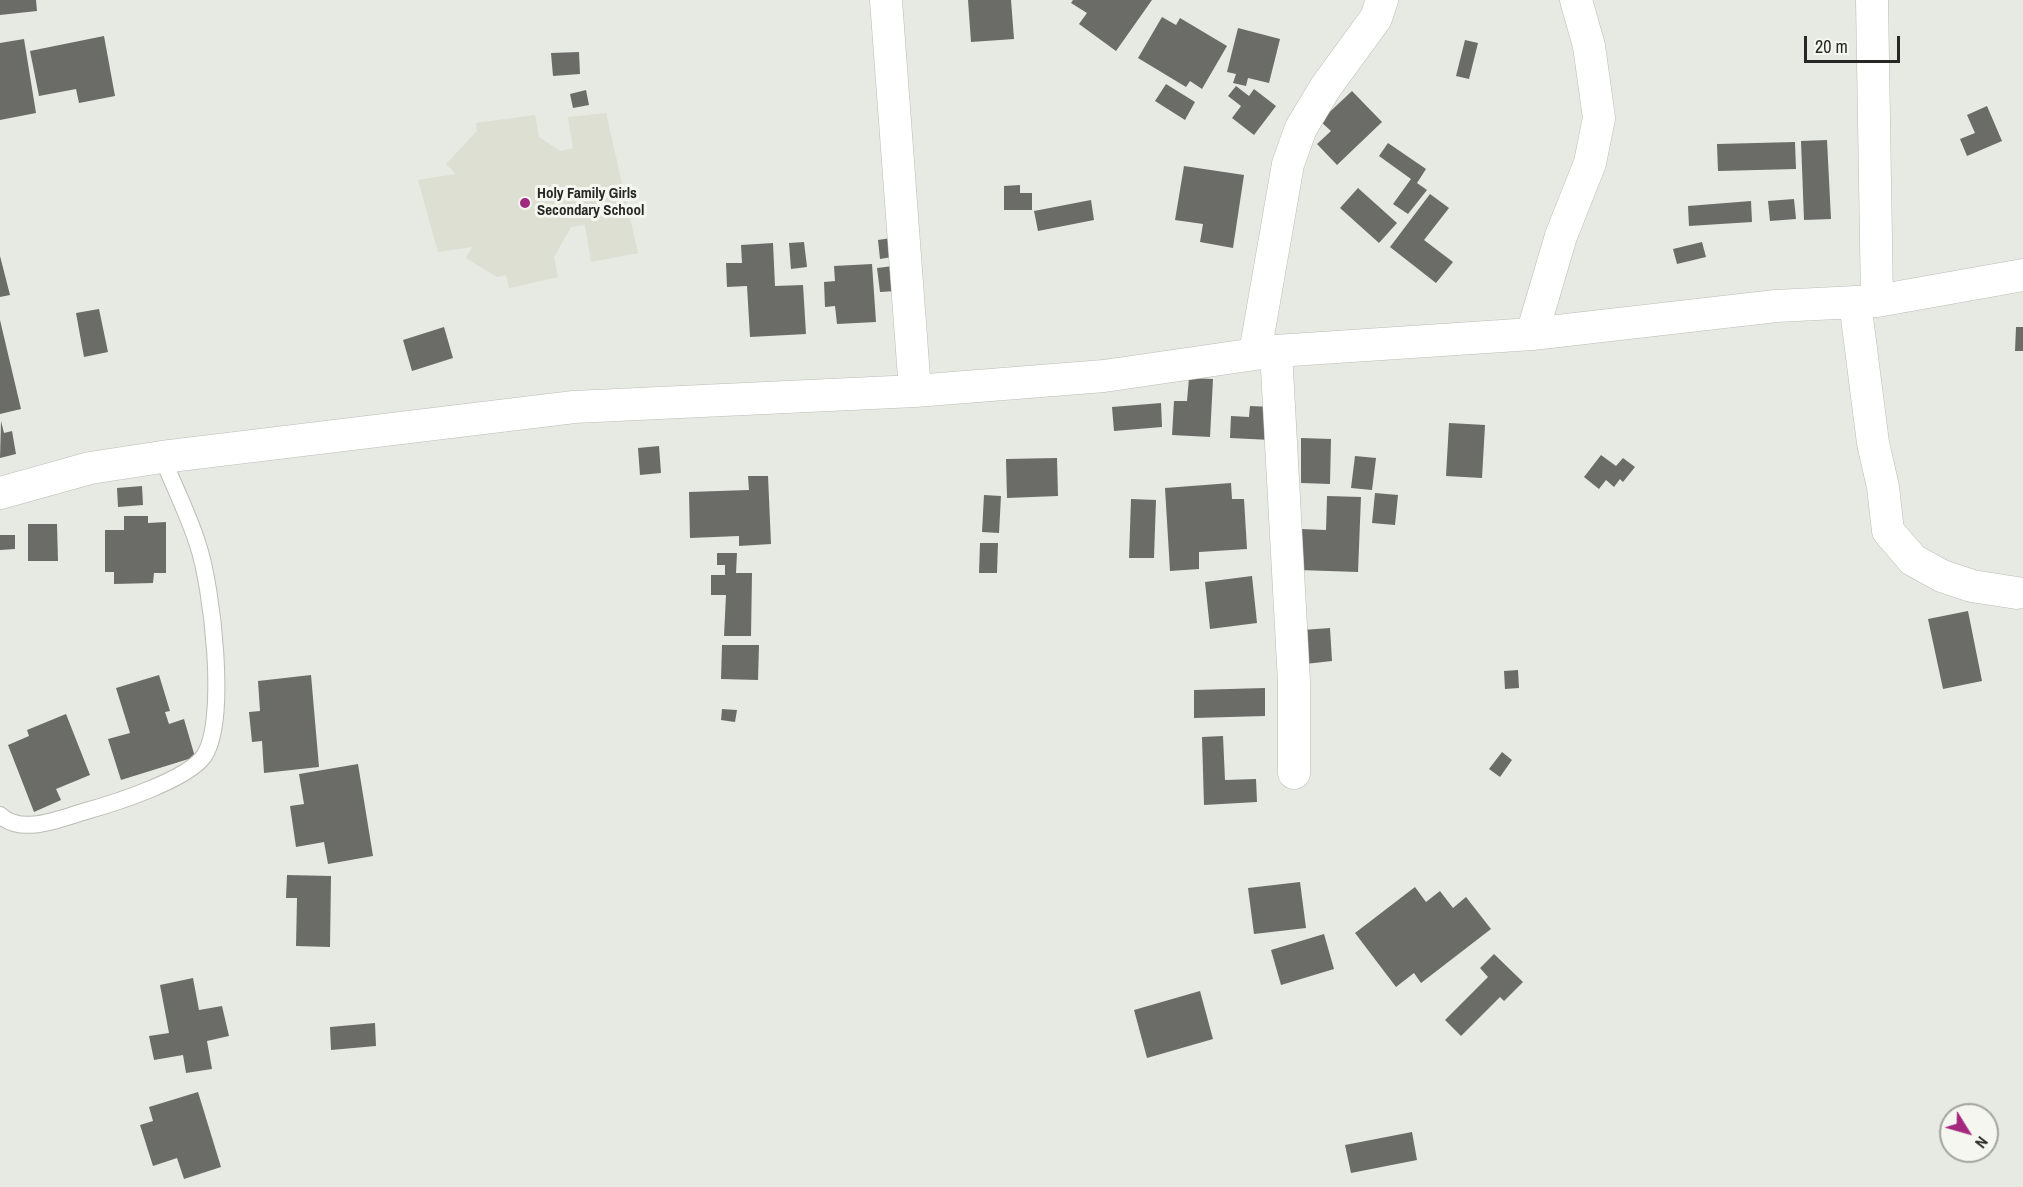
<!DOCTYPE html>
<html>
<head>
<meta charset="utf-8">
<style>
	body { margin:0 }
	#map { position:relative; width:2023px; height:1187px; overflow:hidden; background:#e7e9e3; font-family:"Archivo Narrow",sans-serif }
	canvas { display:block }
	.north { position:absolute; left:1939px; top:1103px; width:60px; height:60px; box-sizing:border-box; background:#f5f6f0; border:2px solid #a3a49f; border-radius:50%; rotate:127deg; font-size:16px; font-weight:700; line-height:24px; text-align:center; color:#272826 }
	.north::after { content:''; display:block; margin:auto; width:21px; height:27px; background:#a3297f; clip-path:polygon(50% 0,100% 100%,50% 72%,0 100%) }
	.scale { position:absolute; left:1804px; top:36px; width:96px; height:27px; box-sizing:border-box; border:3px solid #272826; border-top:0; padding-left:8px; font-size:18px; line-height:21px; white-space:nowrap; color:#272826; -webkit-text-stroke:4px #f5f6f0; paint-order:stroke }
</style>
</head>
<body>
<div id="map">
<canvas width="2023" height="1187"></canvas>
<div class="north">N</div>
<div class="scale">20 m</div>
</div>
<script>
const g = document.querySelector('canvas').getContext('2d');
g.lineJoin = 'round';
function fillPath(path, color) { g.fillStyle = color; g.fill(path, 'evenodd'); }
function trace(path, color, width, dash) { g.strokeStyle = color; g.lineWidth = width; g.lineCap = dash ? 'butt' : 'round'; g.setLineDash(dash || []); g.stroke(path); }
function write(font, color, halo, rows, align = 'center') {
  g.font = font + ' "Archivo Narrow",sans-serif'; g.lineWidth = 6; g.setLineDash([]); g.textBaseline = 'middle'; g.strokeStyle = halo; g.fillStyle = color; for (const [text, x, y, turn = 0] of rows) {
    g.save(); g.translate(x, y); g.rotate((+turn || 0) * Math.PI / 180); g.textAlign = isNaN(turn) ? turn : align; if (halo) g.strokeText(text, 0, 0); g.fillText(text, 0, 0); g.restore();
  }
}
fillPath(new Path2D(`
	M606,113L638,253L591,262L585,225L571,227L554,257L558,277L509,288L506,275L497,277L466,258L472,247L438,252L418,180L456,174L446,164L477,131L476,123L535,115L539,137L560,151L573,148L568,117Z`), '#dcdfd2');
fillPath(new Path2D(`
	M0,0H36L37,11L0,15Z
	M968,0H1011L1014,39L971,42Z
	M1073,0H1152L1116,51L1079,24L1087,13L1071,3Z
	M1162,17L1176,25L1180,18L1227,46L1202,89L1190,81L1186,87L1138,58Z
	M1238,28L1280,39L1269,83L1248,78L1246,86L1233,83L1236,74L1227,72Z
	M104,36L115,96L79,103L76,89L39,96L30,51Z
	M24,39L36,113L0,120V43Z
	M1465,40L1478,43L1469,79L1456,76Z
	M579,52L580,74L553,76L551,53Z
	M1166,84L1195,102L1185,120L1155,101Z
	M1236,86L1249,96L1254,89L1276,106L1254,135L1232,118L1241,106L1228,96Z
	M586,90L589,105L573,108L570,94Z
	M1352,91L1382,122L1337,165L1317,144L1331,131L1320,121Z
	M1987,106L2002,141L1967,156L1960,139L1975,133L1967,115Z
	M1827,140L1831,219L1804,220L1801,141Z
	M1795,142L1796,169L1718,171L1717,144Z
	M1388,143L1426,169L1417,183L1427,190L1408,214L1393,204L1411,179L1379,156Z
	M1184,166L1244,175L1233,248L1200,242L1203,224L1175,220Z
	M1020,185V193H1032V210H1004V186Z
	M1358,188L1397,223L1379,243L1340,208Z
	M1430,194L1449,208L1424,240L1453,262L1436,283L1390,247Z
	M1794,199L1796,219L1770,221L1768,201Z
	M1091,200L1094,220L1038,231L1034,211Z
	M1751,201L1752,222L1689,226L1688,206Z
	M891,238L892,257L880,259L878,240Z
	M804,242L807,267L791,269L789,243Z
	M1702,242L1706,257L1677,264L1673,249Z
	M773,243L775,286L803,285L806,334L750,337L747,286L727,287L726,263H742L741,245Z
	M0,256L10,295L0,297Z
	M872,264L876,322L837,324L835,306L825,307L824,282L835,281L834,266Z
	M893,266L896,291L880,292L877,268Z
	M99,309L108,352L84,357L76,313Z
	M0,320L21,409L0,414Z
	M444,327L453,358L412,371L403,340Z
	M2016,327H2023V351H2015Z
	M1189,378L1213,379L1210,437L1172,435L1174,401H1187Z
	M1161,403L1162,427L1114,431L1112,407Z
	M1250,406L1273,407L1271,440L1230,438L1231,416L1249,417Z
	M1,421L4,433L12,431L16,454L0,458Z
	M1449,423L1485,425L1482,478L1446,476Z
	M1301,438L1331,439L1330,484L1301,483Z
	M659,446L661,473L640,475L638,448Z
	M1601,455L1616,466L1623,458L1635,467L1623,482L1620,479L1614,487L1606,480L1599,489L1584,477Z
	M1355,456L1376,458L1372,490L1351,488Z
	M1057,458L1058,496L1007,498L1006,459Z
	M748,476H768L771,544L739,546V536L690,538L689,492L749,490Z
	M1231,483L1232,499H1244L1247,549L1199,552V569L1170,571L1165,488Z
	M142,486L143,505L118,507L117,488Z
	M1375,493L1398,495L1395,525L1372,523Z
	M984,495L1001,496L999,533L982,532Z
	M1327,496L1361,497L1358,572L1299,570L1301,529L1326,530Z
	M1131,499L1156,500L1154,558H1129Z
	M124,516H148V523L166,522V573H154L153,583L114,584V572H105V530H124Z
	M28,524H57L58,561H28Z
	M0,535H15V549L0,550Z
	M980,543H998L997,573H979Z
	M717,553H737L736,573H752L751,636H724L726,595H711V575H725V565H717Z
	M1252,576L1257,623L1210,629L1205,582Z
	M1968,611L1982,681L1943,689L1928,619Z
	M1330,628L1332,661L1305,664L1302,630Z
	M722,645H759L758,680L721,679Z
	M1518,670L1519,688L1505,689L1504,671Z
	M159,675L170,711L165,712L169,724L184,719L195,757L121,780L108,739L130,733L116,688Z
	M311,675L319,767L264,773L262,741L252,742L249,712L260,711L258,681Z
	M1265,688V716L1194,718V690Z
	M722,709L737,710L735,722L721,720Z
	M66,714L90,775L56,789L61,800L34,812L8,745L29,736L27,730Z
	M1223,736L1225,780L1256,779L1257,802L1204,805L1202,737Z
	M1502,752L1512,760L1500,777L1489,769Z
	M358,764L373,856L328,864L324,842L296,847L290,806L304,804L299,774Z
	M287,875L331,876L330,947L296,946L297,898H286Z
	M1300,882L1306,928L1254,934L1248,888Z
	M1415,887L1426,902L1440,891L1453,908L1466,897L1491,929L1421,983L1414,973L1396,987L1355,933Z
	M1324,934L1334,969L1281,985L1271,950Z
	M1494,954L1523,982L1504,1001L1500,997L1461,1036L1445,1020L1488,977L1480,968Z
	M193,978L199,1010L222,1006L229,1036L207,1041L212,1069L186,1073L183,1055L154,1060L149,1036L169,1033L160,985Z
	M1200,991L1213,1039L1147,1058L1134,1010Z
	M375,1023L376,1046L331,1050L330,1027Z
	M198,1092L221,1167L184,1179L177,1158L153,1166L140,1125L153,1121L149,1107Z
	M1412,1132L1417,1160L1351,1173L1345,1145Z`), '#6b6c67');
const service = new Path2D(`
	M0,815C22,836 61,818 86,811C115,803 187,780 204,756C228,720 212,587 198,545C189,516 174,486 162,457`);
const minor = new Path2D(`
	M886,0L915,391
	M1872,0L1877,301
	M1855,302L1873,443L1883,487L1888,531L1913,560L1942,576L1972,586L2017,593
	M1532,334L1561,236L1590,163L1599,118L1589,46L1576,0
	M1276,351L1294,682V773
	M1255,353L1288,164L1301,128L1325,88L1376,18L1382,0
	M0,493L90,468L162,457L574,407L915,391L1104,376L1276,351L1532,334L1776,306L1877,301L2023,275`);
trace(service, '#bbbcb6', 18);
trace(minor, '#bbbcb6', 33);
trace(service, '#fff', 16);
trace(minor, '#fff', 32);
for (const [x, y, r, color] of [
	[525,203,6,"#a3297f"]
]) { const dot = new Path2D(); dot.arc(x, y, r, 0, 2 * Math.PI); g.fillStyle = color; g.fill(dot); trace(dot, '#f5f6f0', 2); }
write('bold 15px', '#272826', '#f5f6f0', [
	["Holy Family Girls",537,194],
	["Secondary School",537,211]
], 'left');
</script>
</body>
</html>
